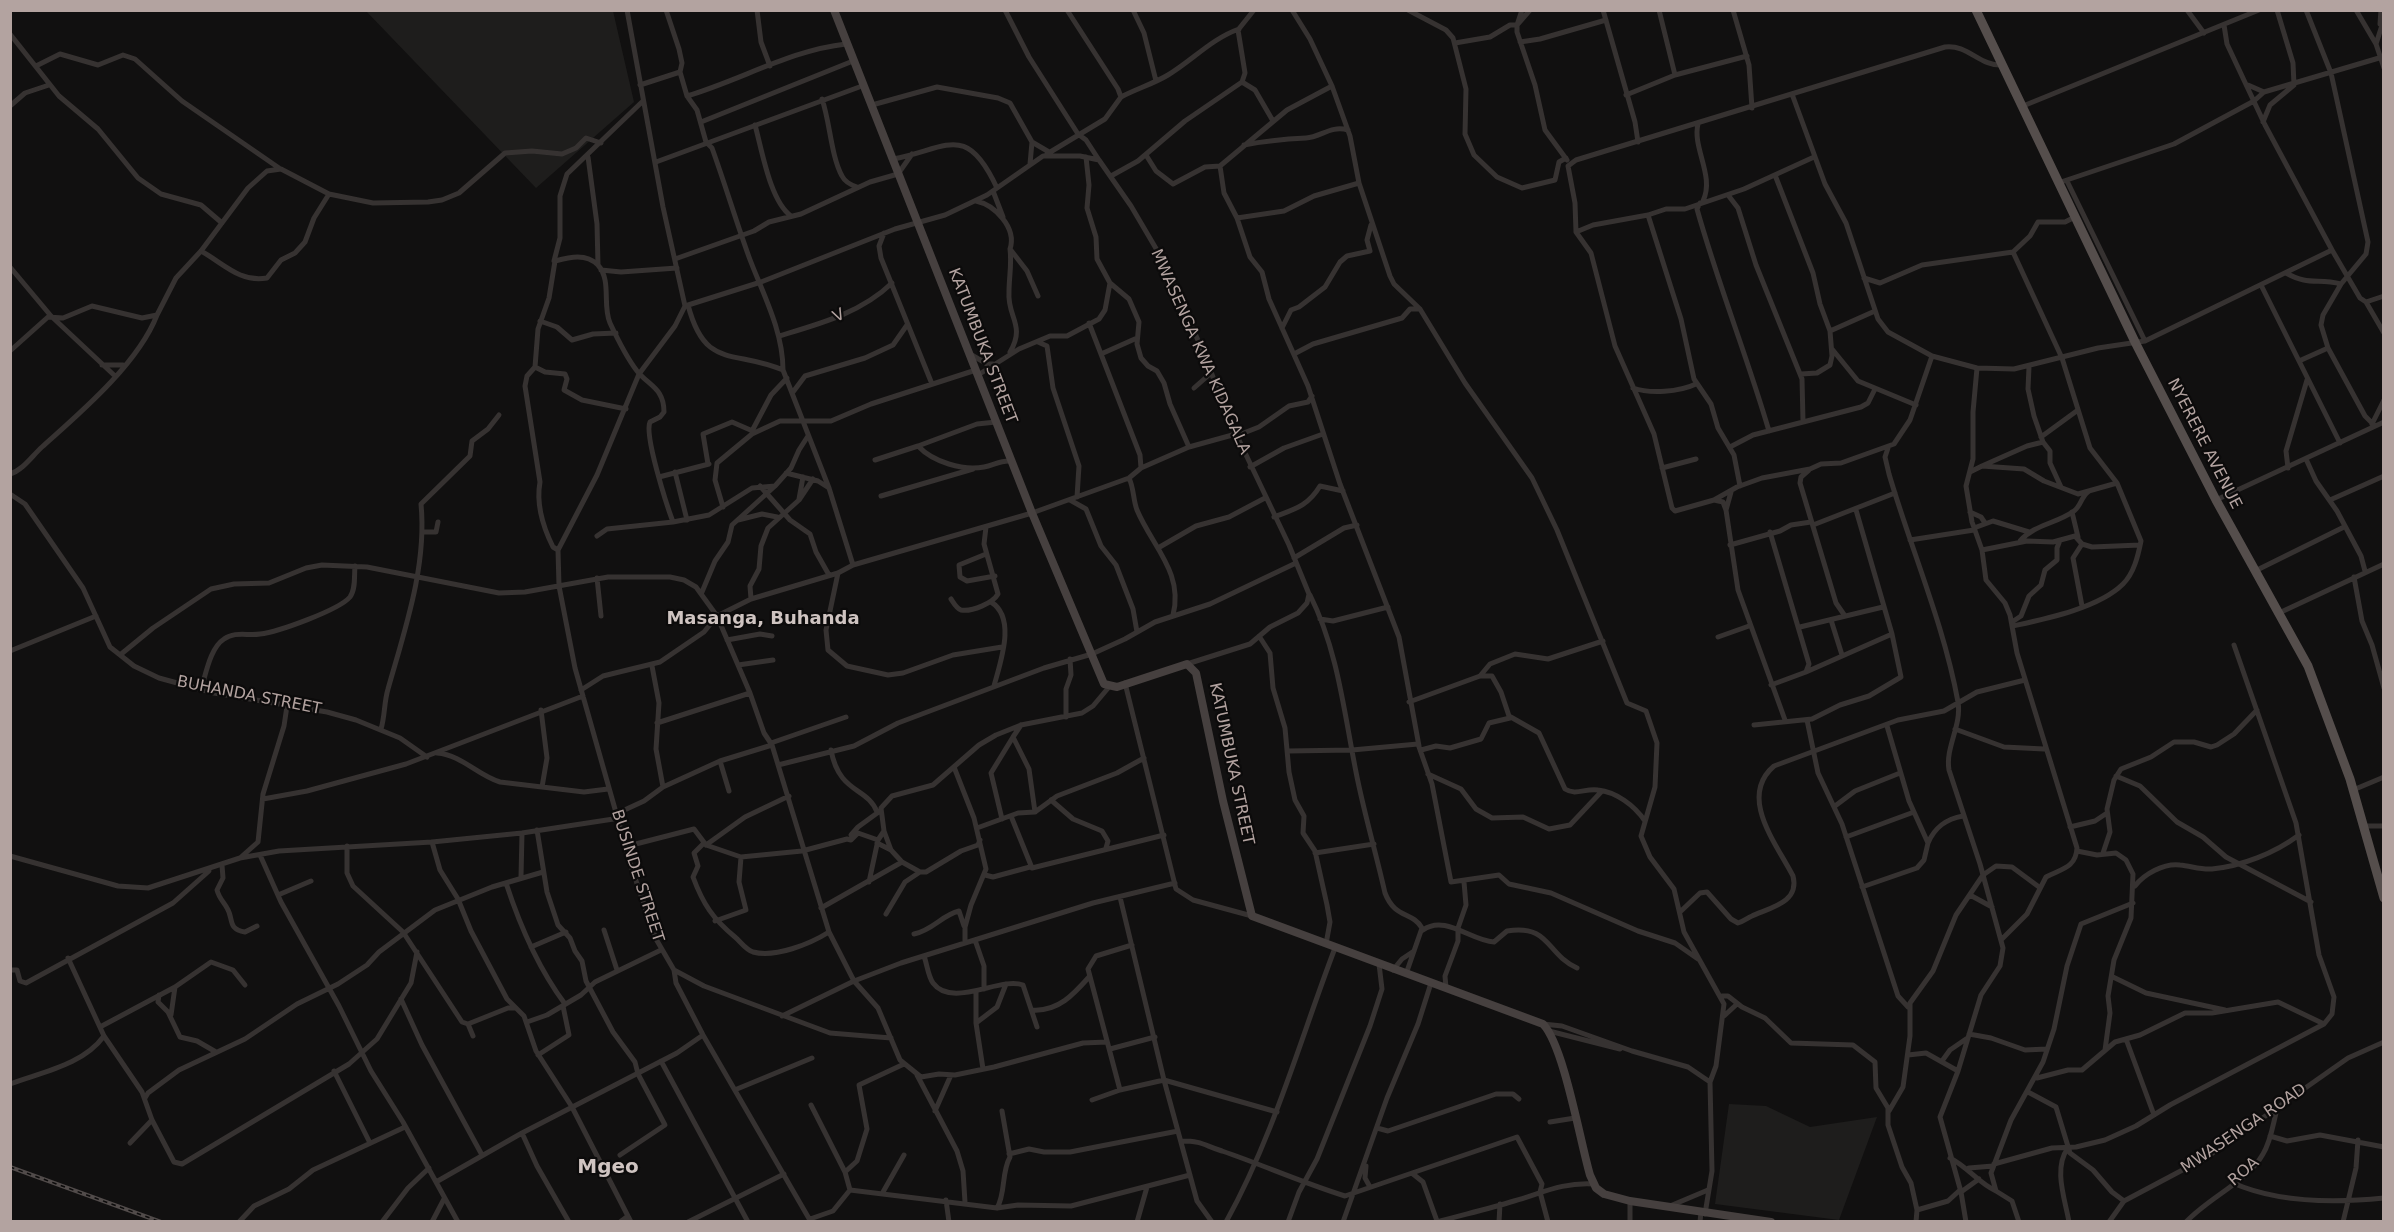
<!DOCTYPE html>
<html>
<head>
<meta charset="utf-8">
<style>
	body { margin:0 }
	#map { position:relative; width:2394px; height:1232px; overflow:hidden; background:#111010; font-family:"DejaVu Sans",sans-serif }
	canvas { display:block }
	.frame { position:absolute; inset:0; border:12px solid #b3a3a0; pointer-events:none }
</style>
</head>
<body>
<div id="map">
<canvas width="2394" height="1232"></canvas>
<div class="frame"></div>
</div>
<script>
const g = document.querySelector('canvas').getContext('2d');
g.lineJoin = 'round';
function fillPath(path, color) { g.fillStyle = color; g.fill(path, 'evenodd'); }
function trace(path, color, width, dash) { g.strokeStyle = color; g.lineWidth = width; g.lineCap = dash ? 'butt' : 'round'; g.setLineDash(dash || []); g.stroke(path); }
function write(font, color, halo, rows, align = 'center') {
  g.font = font + ' "DejaVu Sans",sans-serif'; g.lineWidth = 4.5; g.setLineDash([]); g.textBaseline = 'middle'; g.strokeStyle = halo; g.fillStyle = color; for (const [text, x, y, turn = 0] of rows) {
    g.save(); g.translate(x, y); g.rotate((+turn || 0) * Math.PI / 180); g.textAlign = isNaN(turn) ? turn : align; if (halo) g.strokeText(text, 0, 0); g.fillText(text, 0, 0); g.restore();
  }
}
fillPath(new Path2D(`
	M366,11H613L634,102L536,188Z
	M1729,1104L1766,1106L1810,1127L1877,1117L1839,1220L1715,1204Z`), '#1e1d1c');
trace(new Path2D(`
	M627,10L663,207L685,306L675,326L639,374L597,475L558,550L559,586L575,668L632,869L656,939L674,970L704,986L830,1033L891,1038
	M666,10L679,49L682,63L680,72L687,96L697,110L706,142L712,148C725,184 736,221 749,257C762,292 783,330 783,370
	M757,10L761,42L770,66
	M1005,10L1029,57L1078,134L1086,140L1099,160
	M1133,10L1144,33L1156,81
	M1292,10L1310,39L1332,86L1350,136L1359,183L1390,276L1394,284L1420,309L1465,383L1532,478L1557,530L1627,703L1646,711L1657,743L1655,787L1641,836L1650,857L1674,889L1684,932L1724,1004L1716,1066L1710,1082L1712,1171L1705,1214
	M1408,10L1446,30L1453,38L1466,89L1465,134L1474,155L1497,177L1522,188L1555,180L1559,162L1566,158
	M1530,10L1517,25V32L1535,85L1545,130L1567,160
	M1603,10L1635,122L1638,142
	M1659,10L1675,75
	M1733,10L1749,65L1752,108
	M2187,10L2204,33
	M2306,10L2331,73L2368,242L2366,254L2341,284L2323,315L2321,325L2328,348L2365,416L2375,426
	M2356,10L2376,44
	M2384,19L2376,44L2384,68
	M2380,24L2381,10
	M2224,25L2227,44L2265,125L2332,250
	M10,34L59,96L98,129L138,178L161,194L201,205L222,223
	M1520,42L1540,39L1606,20
	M1455,43L1490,37L1510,25H1517L1522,10
	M36,66L60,54L98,65L123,55L135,59L182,101L279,168
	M1242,82L1255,90L1273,121
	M640,85L680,72
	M2248,85L2264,92
	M1332,86L1287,110L1220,166L1224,193L1237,218L1284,211L1314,196L1359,183
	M1792,94L1825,184L1846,223L1878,319L1888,332L1932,356L1977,368L2014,369L2098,348L2145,341L2332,250L2360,298L2366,302L2384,296
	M1626,95L1675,75L1747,56
	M687,96C741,80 791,50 846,44
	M1121,97C1136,89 1153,84 1168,75C1193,60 1211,39 1239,29
	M822,99C830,122 831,156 842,176C845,182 851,185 857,187
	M872,105L937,87L998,98L1010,103L1032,142L1049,152
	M10,106L25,93L49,85
	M2023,106L2259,10
	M701,122L853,61
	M2263,122L2270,105L2294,85L2293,63L2277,10
	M1698,124C1692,148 1715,176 1703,201
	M755,125C762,150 770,201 791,216
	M1244,145C1264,141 1286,139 1306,138C1321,137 1331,125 1348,130
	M1047,154L1105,119L1121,97L1118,89L1067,10
	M1146,155L1156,171L1173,184L1205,167L1220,166
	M588,157L597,224L598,265
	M1086,157L1089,185L1087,208L1096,237L1097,259L1110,283L1129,299L1139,322L1137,344L1141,358L1148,366L1157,371L1164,383L1170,404L1189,447
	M893,159C947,149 966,121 997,188
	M656,162L862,86
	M1030,164L1032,142
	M1775,175L1813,273L1820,304L1830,331L1832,356L1830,365L1817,373L1801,374
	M1111,176L1138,161L1185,121L1242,82L1245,73L1238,30L1254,10
	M2067,181L2145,341
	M2058,183L2174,144L2254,101L2264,92L2379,58
	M993,191L1003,217
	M1728,195L1738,208L1756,265L1802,379L1803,421
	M976,201C995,205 1017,228 1010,249L1027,271L1038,296
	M1700,203L1697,209C1718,284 1747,356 1769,431
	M1648,215L1681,319L1694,379L1711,404L1718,428L1734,455L1740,486
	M1237,218L1250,257L1262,272L1269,299L1308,386L1340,484L1399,637L1419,746
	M1576,232L1593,225L1648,215L1666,209H1685L1744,189L1814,157
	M884,233L879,246L881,258L932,384
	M1010,249C1012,264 1009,277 1009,292C1007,317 1026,325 1010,352
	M201,251C223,263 240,283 267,278L281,260L295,253L305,242L314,218L329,194
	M675,259L754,231L769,222L801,214L870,182L898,174L912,154
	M554,261L560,238V196L567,174L643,101
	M10,267L51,316L115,376
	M601,270L621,272L677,268
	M2286,273C2309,286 2317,278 2341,284
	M1864,278L1880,283L1922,265L2013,252L2030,236L2038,222H2065L2075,217
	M2261,285L2340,443
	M2366,302L2384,333
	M688,305C705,370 733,349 783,370L829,488L853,565
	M685,306L761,282L895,229L945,215L987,195L1043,156H1080L1099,160L1131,206L1161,257L1205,356L1228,417L1289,545L1309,594L1307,603L1298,613L1270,627L1250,644L1187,664
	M540,321L557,327L572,340L593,334L616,333
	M1282,328L1291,310L1299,307L1325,287L1340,262L1347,256L1370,251L1367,240L1371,225
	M1830,331L1875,311
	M779,336C819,324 861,313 892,283
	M1038,342L1047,346L1053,388L1079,466L1077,497
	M1832,349L1858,381L1916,405
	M10,351L48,317L63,318L92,306L142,318L157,315L176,278L201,251L248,188L267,171L281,169L329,194L373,203L428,202L442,200L459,193L505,153L532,151L562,154L576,148L586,138L601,143
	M970,354L987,364H993
	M1101,354L1137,338
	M1294,354L1313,344L1402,318L1410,309H1420
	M1932,356L1910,420L1894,444L1841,463L1821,464L1810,469L1762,478L1737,487L1714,500L1675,511L1672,508L1654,434L1615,346L1591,253L1576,232L1575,203L1568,166L1576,160L1945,47C1968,44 1980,67 2003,65
	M2299,361L2328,348
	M102,365H123
	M535,367L545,372L565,374L567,379L564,390L582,400L626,409
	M2029,367L2028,389L2034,416L2043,442L2050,451V463L2061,487
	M1977,368L1973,412V459L1966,486L1972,522L1982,550L1986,580L2005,603L2010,615L2017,653L2077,848C2076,868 2061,869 2046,877L2027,914L2002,939
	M978,375L1019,349L1050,336H1067L1099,319L1105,310L1110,283
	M1194,388L1211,373
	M1633,388C1650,394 1679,392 1696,384
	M793,392L805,376L865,358L893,345L907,325
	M2372,424L2384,400
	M752,431L771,395L787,378
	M1236,436L1259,427L1289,406L1308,402L1312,396
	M2041,437L2078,410
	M918,446L977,424L996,422
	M1730,447L1753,435L1861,407L1868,403L1875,389
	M1888,448L1885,457L1889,474C1911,549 1944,625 1958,702C1962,725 1945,748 1949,770L1980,864L2003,948L2000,966L1981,995L1958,1071L1940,1117L1961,1192L1966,1222
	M2306,459L2316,481L2337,511L2361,556L2365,571
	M875,460L918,446C933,462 963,471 984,467C994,465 1001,460 1011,461
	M708,464L703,434L732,422L755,432
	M1982,466L2027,446L2043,442
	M1250,467L1284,448L1323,434
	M1141,468L1189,447L1236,434
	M1662,468L1696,459
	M2288,468L2286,451L2307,380
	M1809,470L1801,477L1800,483L1836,603L1845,616
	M675,472L687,520
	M1970,472L1982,466L2024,469L2044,481L2078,494L2117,483
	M786,473L818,481L829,488
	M10,474C23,470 32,456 42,447C80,413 138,364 157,315
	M659,477L709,464
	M1129,478C1134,488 1133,500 1137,510C1152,546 1184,573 1173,615
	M760,486L790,520L810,534L816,552L829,575
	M10,494L25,504L83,588L110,647L134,666L159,678L214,693L327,712L356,720L400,738L427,757
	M881,496L973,469
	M799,499L803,477
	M1070,500L1086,509L1101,546L1116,565L1133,609L1137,632
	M1714,500L1723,502L1726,510L1738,590L1785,720
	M2216,500L2384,422
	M2330,500L2384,476
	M723,507L715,480L717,463L752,434L780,421H831L871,404L976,370
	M1726,510L1731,492
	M1970,512L1981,517L1985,523
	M2072,512L2078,537
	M1274,517C1295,509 1308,506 1320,486L1343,491
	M738,520L762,514L777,517
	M1813,525L1895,493
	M1974,528L1993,521L2029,532
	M424,532H436L438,522
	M1770,532L1809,664L1806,672L1771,685
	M597,536L607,529L673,522
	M1910,540L1974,530
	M2020,541C2035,524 2056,524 2074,511C2081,506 2081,497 2088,492
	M2082,544L2073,558L2082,606
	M1730,545L1780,531L1791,525L1811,522
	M1158,548L1196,526L1229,517L1265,498
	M558,550L553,547C543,527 536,504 540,482L525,386L527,376L535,367L538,329L549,298L555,261C570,257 586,253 598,265C612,281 602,305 610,323C617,338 627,358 637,371C649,386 664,388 664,412L660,417L650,422C644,435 667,506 673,522L709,515L752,488L775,486L791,468L799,450L808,436
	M1982,550L2027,541L2053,542L2075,536L2082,544L2092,547L2140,545
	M986,554L959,565L960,577L967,581L995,576
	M1294,558L1344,528L1357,525
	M2255,571L2344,527
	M838,573L826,630L828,650L847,666L888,675L903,673L953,655L1002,647
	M2354,577L2362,621L2372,645L2384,688
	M597,578L601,616
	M702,592L715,561L728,542L732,525L775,486
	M1310,595C1338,651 1344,712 1356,772C1364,813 1376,853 1385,893C1395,919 1412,911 1422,928L1406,974
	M751,599L750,586L759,569L761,546L768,528L799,500L813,479
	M951,599C953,602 957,609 961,610C972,612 993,603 998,594L984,544L986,527
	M991,602C1017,618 1000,663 994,686
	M2279,613L2384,564
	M1320,619L1333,621L1388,607
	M1831,620L1842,655
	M2012,622L2021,616L2029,596L2041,585L2045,570L2057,560V548L2060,540
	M2013,626C2045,619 2099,608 2123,584C2134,573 2138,556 2141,541L2117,483L2090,448L2062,358L2013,252
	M1800,627L1883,607
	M1259,636L1270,653L1273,688L1285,728L1289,772L1295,800L1304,816L1303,833L1315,851L1327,905L1330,922L1326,944
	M1718,637L1749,626
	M727,640L760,634L772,636
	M10,651L96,616
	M120,655L153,628L211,589L234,584L269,583L306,568L322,565L367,567L499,593L525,592L608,577H670L684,580L696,587L717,616L750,693L764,733L772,745L829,932L854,981L878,1008L900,1060L921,1077L939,1074L955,1075L994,1067L1083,1043L1107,1042
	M738,665L773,660
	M652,666L659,703L656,749L663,787
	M1806,672L1892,634
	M1480,676L1490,664L1515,654L1548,659L1603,641
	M1125,683L1176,889L1193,900L1252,916
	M201,689C206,674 210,648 224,639C235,631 248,636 260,634C278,632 339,610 350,597C356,589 354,575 355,566
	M581,690L603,676L660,662L704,632L717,616L751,599L838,573L853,565L1032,513L1129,478L1141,468L1140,455L1089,323
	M1409,702L1480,676H1492L1501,692L1509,716L1539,733L1565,789C1576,796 1585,788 1598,790C1616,792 1634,805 1645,821
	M541,710L547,758L542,787
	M1066,717V689L1071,675L1070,659
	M1807,720L1818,773L1842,824L1898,996L1908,1007
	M657,723L750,693
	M1021,725L1013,737L1029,769L1035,812
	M1754,725L1812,719L1840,705L1869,696L1901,677L1892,634L1856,510
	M381,729C385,716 384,702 388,689C405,629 427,566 421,504L470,456L472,441L488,429L499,415
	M1955,729L2004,747L2044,749
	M771,743L846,717
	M831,750C839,794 868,787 877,812
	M1421,750L1436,746L1450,748L1481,739L1489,723L1510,718
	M1288,751L1352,750L1418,744L1432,784L1451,882L1499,875L1509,884L1551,893L1638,931L1675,943L1698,959
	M437,753C462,755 477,775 500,782L584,792L608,789
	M720,761L729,791
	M778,765L854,746L898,723L1044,668L1092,654L1125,639L1155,622L1210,604L1296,563
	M954,767L974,818L986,869L971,905L965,927V943
	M1428,774L1461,789L1476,809L1492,818L1523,817L1549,829L1570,825L1602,791
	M2116,776L2140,786L2177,822L2203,837L2226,857L2311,902
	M2353,790L2384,777
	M263,799L307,791L406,764L583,696
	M1051,800L1073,819L1102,831L1108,841L1106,848
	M1835,806L1855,791L1900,773
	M618,813L644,801L663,787L720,761L772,745
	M1011,816L1032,868L1164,835
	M1002,819L991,773L1013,737
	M2364,826H2384
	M2070,827L2095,821L2107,813
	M977,828L1018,813L1035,812L1057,796L1117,773L1144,758
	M537,830L547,892L558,925L570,938L575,951L582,961L586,981L613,1032L635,1062L638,1074L665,1125L620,1155
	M884,831L891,850
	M851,835L858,827L880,811
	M1846,837L1914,812
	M432,842L440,870L458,899L471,931L507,999L524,1016L536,1051L572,1107L631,1222
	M704,843L694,853L698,866L693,877C703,904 713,919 735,937C741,942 745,949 753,952C775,958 810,944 829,932
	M877,843L891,850L902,862
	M1928,843C1935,827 1946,819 1963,816
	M706,845L745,817L789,796
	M347,846V873L353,886L403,932L462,1022L468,1024L473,1036
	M628,846L694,829L706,845L741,857L802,851L847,839L851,840L858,833L878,840
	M2077,851L2097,855L2116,853L2126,860L2133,874L2131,918L2114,960L2108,996L2110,1013L2105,1050
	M1315,853L1374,844
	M2103,853L2110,832L2107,809L2114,780L2121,769L2151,757L2174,742H2194L2211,747L2217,745L2234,734L2257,710
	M260,855L281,902L339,1006L371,1071L403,1122L458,1222
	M10,856L118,886L148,888L240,858L279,851L432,842L522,833L620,818
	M240,858L258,842L263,794L284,726L287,706
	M222,865L223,878L217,890C219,898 223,901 227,908C234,919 227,929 245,932L257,926
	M985,875L993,877L1030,867
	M521,877L522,833
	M869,882L878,840L884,831L881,808L892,796L933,785L979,745L996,735L1021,725L1082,713L1093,706L1109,687
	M506,883C520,926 538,968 565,1004
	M2135,886C2144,874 2164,863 2180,865C2191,866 2201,870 2212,869C2242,866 2275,853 2299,835
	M1862,887L1917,868L1924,860L1928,843L1909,801L1887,726
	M278,895L311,881
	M1970,895L1992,907
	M1120,897L1164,1080L1197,1201L1212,1222
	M821,908L902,862L920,872H926L961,851L978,845L980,840
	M1680,912L1700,893L1707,892L1731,919L1738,923C1744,921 1747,918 1752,916C1769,908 1800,903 1793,876C1776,843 1738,797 1774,766L1898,720L1944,711L1977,692L2025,680
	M886,914L905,882L920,872
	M715,921L746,910L739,882L741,857
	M604,930L617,970
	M1423,930C1445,914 1471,941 1494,942L1507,931C1550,924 1546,954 1577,968
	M914,934C933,930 942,915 959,911L964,926
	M975,940L984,966V989
	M531,947L566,932
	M924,956C927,964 928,976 933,983C952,1009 1001,976 1023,985L1037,1027
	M68,958L104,1036L142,1092L152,1120L174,1162L182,1164L349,1064L377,1039L411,983L417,952
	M10,970H17L20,981L26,983L173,903L209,871
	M674,970L676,983L703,1035L811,1222
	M1393,970L1402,959L1414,951
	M2113,977L2146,993L2225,1010
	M1446,988L1445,976L1458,941V928L1466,905L1464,882
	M976,992V1023L983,1069
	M159,995L158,1002L168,1012L180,1037L197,1041L216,1052
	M1722,996H1728L1742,1007L1765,1018L1791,1043L1853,1045L1875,1062L1876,1088L1888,1108V1125L1902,1167L1911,1183L1917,1210L1916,1222
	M401,999L422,1045L482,1155
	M1032,1010C1058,1012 1074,994 1089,977
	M171,1015L175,987
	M782,1016L854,981L901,963L1093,903L1175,883
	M1724,1016L1737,1004
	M527,1022L547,1015L581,995L595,982L661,950
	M976,1023L997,1007L1006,984
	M468,1024L508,1008H516
	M1543,1024L1562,1026L1632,1051L1688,1067L1710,1082
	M100,1027L175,987L211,962L233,970L245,985
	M1549,1031L1620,1049
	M1969,1034L1991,1038L2025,1050L2047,1049
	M2126,1039L2154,1115
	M1110,1049L1155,1037
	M538,1055L569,1035L563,1006
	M1908,1055L1926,1053L1958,1071
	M661,1061L748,1222
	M1942,1061L1950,1050L1966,1039
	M334,1071L370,1143
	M917,1075L957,1151L963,1171L965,1202
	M2037,1078L2068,1070H2082L2115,1042L2140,1035L2185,1013H2212L2278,1002L2324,1024
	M10,1084C42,1072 83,1065 104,1036
	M737,1089L812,1058
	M1120,1090L1088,969L1096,956L1132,945
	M2028,1092L2056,1107L2070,1153L2093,1170L2112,1192L2124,1201
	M145,1098L148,1093L179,1070L245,1039L297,1004L338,984L367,965L379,952L435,910L492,887L543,872
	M1092,1100L1120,1090L1164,1080L1277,1112
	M811,1105L845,1172L850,1190L997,1208L1018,1205L1071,1206L1190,1175
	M935,1111L951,1075
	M1889,1111L1903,1087L1910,1036V1003L1933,971L1956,915L1983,875L1996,866L2012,867L2039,887
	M1550,1122L1575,1118
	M1377,1128L1388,1131L1496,1094H1513L1519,1099
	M522,1133L537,1166L569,1222
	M2270,1136L2287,1141L2320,1135L2384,1147
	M1181,1141C1203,1141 1203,1145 1222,1151C1263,1165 1303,1183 1345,1196L1517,1137L1542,1184L1540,1192L1548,1222
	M130,1143L152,1120
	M2068,1148C2053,1168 2065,1199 2069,1222
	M1009,1154L1029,1149L1044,1152H1070L1178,1131
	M1950,1158C1968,1167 1978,1183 1996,1191
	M1994,1164L2052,1148L2076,1147L2105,1140L2136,1126L2170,1105L2324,1024L2332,1014L2334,997L2319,955L2296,823L2234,645
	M1366,1166L1365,1178L1370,1187
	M1969,1168L1993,1166
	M845,1172L857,1161L867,1129L859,1085L904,1064
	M1413,1174L1423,1182L1437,1221
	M436,1182L522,1133L677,1053L703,1035
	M2233,1183C2278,1203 2335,1203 2384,1198
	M883,1192L904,1155
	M1961,1192L1979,1179
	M946,1200L949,1222
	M1630,1201V1222
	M1670,1206L1708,1190
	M997,1208C1006,1193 1001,1173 1010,1157L1002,1111
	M1917,1210L1948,1201L1960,1190
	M810,1219L833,1211L850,1190
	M239,1222L254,1206L289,1189L313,1170L405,1127
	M382,1222L408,1188L429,1168
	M432,1222L444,1199
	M620,1222L628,1216
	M688,1222L784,1174
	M1137,1222L1147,1187
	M1226,1222C1274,1135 1300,1040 1335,948
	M1288,1222L1299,1192L1317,1159L1370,1026L1382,989L1379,964
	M1343,1222L1387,1098L1418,1024L1431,983
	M1437,1222C1462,1215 1488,1209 1514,1201C1542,1193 1563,1182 1594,1184
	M1499,1222L1500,1204
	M1700,1222L1701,1212
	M2019,1222L2012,1201L1996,1191L1991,1173L2011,1120L2043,1062L2054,1029L2067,966L2081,924L2133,903
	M2109,1222L2124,1201L2207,1157L2348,1058L2384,1042
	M2186,1222C2208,1198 2248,1181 2263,1154C2271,1141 2273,1124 2277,1109
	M2343,1222L2356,1168L2358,1140`), '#363231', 5);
trace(new Path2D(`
	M834,10L1032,513L1104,684L1117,687L1187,664L1196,673L1223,801L1252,916L1543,1024C1564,1046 1580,1141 1590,1175L1596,1188L1604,1194L1630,1201L1771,1222`), '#46403f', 8);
trace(new Path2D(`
	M1976,10L2136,344L2216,500L2308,666L2350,779L2384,898`), '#554e4c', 9);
const rail = new Path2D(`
	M10,1167L161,1222`);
trace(rail, '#514b4a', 4);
trace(rail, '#0c0b0b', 1.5, [4.5]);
write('16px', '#b3a3a0', '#0c0b0b', [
	["V",839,316,-26],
	["KATUMBUKA STREET",982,346,69],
	["MWASENGA KWA KIDAGALA",1200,352,66],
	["NYERERE AVENUE",2204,444,63],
	["BUHANDA STREET",249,696,11],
	["KATUMBUKA STREET",1231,764,78],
	["BUSINDE STREET",637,876,72],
	["MWASENGA ROAD",2244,1129,-34],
	["ROA",2244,1172,-41]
]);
write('bold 18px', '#cfc4c1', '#0c0b0b', [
	["Masanga, Buhanda",763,619]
]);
write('bold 20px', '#cfc4c1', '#0c0b0b', [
	["Mgeo",608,1168]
]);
</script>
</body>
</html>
